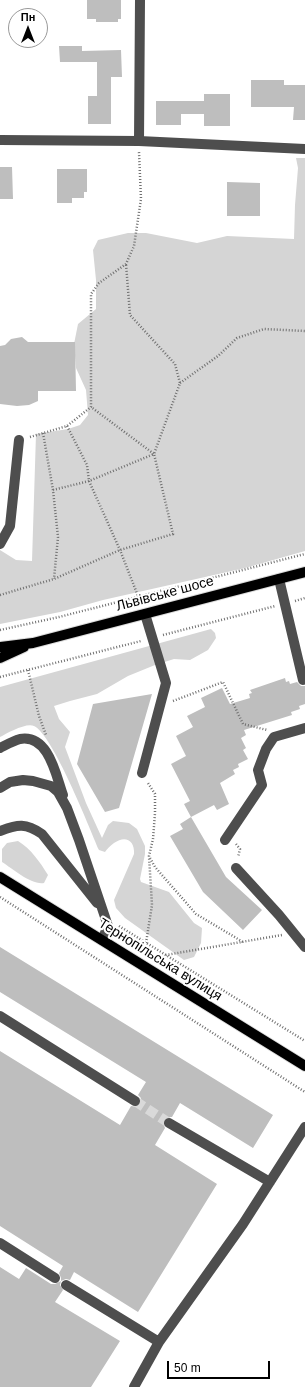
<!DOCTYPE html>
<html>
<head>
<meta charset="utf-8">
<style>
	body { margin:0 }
	#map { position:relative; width:305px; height:1387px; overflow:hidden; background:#fff; font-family:Helvetica,sans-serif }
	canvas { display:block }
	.north { position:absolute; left:8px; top:8px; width:40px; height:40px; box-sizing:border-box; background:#fff; border:1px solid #999; border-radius:50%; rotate:0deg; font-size:11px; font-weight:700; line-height:16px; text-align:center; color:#000 }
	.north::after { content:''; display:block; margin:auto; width:14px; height:18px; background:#000; clip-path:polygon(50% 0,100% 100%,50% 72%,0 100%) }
	.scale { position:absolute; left:167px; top:1361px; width:103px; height:18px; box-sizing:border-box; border:2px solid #000; border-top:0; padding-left:5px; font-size:12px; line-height:14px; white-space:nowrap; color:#000; -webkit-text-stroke:3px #fff; paint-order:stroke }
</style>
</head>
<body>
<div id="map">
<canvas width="305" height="1387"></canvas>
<div class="north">Пн</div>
<div class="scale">50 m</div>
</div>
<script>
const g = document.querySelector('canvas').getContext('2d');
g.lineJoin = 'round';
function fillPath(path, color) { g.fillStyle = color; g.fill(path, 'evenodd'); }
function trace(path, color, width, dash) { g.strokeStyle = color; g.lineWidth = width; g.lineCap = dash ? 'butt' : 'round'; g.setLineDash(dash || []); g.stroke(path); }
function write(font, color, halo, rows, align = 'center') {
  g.font = font + ' Helvetica,sans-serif'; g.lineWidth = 4; g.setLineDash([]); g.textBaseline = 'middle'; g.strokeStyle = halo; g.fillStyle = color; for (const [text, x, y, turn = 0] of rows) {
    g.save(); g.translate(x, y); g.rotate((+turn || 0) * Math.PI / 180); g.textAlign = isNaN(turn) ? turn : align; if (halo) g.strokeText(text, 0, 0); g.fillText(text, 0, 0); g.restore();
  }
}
fillPath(new Path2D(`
	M296,158H305V551L245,568L103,600L60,612L0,624V550L16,560L32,561L36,434L68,429L80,425L88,415L86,390L76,368L74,344L78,324L96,309V280L93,250L98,240L128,233H146L197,243L227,236L294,239L295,205L298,168Z
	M211,629L215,633L216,638L208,650L190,660L174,659L155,665L128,676L97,694L70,701L54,706L59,719L70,732L65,747L86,803L102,838L108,825L113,821L129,823L137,829L145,846V854L140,879L141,882L169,892L194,923L202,928L201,943L194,957L184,960L125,918L116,908L114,900L134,854C135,840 125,835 114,843C110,846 107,849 105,852L99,850C89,827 53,735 34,726C27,722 7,733 0,737V687Z
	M18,841C31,849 40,862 48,875L44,883C31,885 13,869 2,862V849L7,843Z`), '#d5d5d5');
fillPath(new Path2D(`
	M87,0H121V19H118V22H96V19H87Z
	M59,46H82V51L121,50L122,77H111V124H88V96H97V62H60Z
	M251,80H284V85H305V120H293L294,107H251Z
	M204,94H230V126H204V114H181V125H156V101H204Z
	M0,167H12L13,199H0Z
	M57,169H87V192H84V198H72V203H57Z
	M227,182L260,183V216H227Z
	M22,337L28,342H75L76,391H38V401L29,405L17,406L0,404V346L5,345L11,339Z
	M285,678L286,682L289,681L290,684L297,682L301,686H305V704L299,706L300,709L291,712L292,715L244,730L246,735L241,738L246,748L243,750L248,759L238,764L239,767L233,770L235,774L220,783L229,804L217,810L214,805L191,817L184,804L190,801L171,764L186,756L176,736L193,727L187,716L205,707L201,698L222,688L230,704L250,698L249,694L252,693L250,690Z
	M152,694L119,808L105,812L77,764L93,704Z
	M191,817L226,877L262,910L243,930L203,892L170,836L183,829L180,824Z
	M0,947L273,1115L253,1148L180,1103L172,1117H166L164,1119L163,1123L165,1128L155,1145L217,1184L138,1312L74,1272L70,1280L66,1279L61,1281L60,1285L63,1290L55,1302L120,1341L91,1387H0V1267L19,1279L26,1268L51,1284H55L61,1281V1278L59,1273L63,1266L0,1226V1051L120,1125L131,1106L138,1107L141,1104V1098L138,1095L146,1082L0,992Z`), '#bebebe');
trace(new Path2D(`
	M135,1101L169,1123`), '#d9d9d9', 10, [10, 5]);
const major = new Path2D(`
	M0,647L33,643L305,572
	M0,658L24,647
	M0,877L305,1066`);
trace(major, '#dbdbdb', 12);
trace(new Path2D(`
	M180,383L218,356L237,338L264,329L305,331
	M67,426L87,465L89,481L120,550L138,596
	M43,433L53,490L58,537L54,579
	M30,437L67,426L91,407V294L99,283L126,264L134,246L141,199L139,152
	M53,490L89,481L154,454L91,407
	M0,595L54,579L120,550L173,534L154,454L180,383L175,364L130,315L126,264
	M295,601L305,598
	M0,630L59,617L305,554
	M163,635L275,606
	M28,670L39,716L46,735
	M0,677L141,641
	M173,701L223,682L243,724L267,730
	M236,844L240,849L238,857
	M150,858L155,867L196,914L243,942
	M0,897L305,1092
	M119,926L305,1041
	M146,943L152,905L149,856L153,839L155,813V794L148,783
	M161,963L166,955L282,935`), '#707070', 2.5, [1, 2]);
trace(new Path2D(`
	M0,140L139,141L305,149
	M139,141L140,0
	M0,544L10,526L19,440
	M279,579L303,680
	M0,748C6,745 13,741 20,739C49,734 56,776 63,795
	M142,773L166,683L145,614
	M0,788L10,782L23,780L33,781L51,786L58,792L67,808L79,840L108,926L102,940
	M0,831C18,824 26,823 42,834L97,903
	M225,840L262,785L258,770L266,749L274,737L305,728
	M236,868L279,915L305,947
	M0,1016L135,1101
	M169,1123L270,1182
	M0,1243L55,1278
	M66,1285L159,1342
	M134,1387L159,1342L243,1224L305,1127`), '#4e4e4e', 10);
trace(major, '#000', 10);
write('14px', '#000', '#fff', [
	["Львівське шосе",165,594,-15],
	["Тернопільська вулиця",160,960,32]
]);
</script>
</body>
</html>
